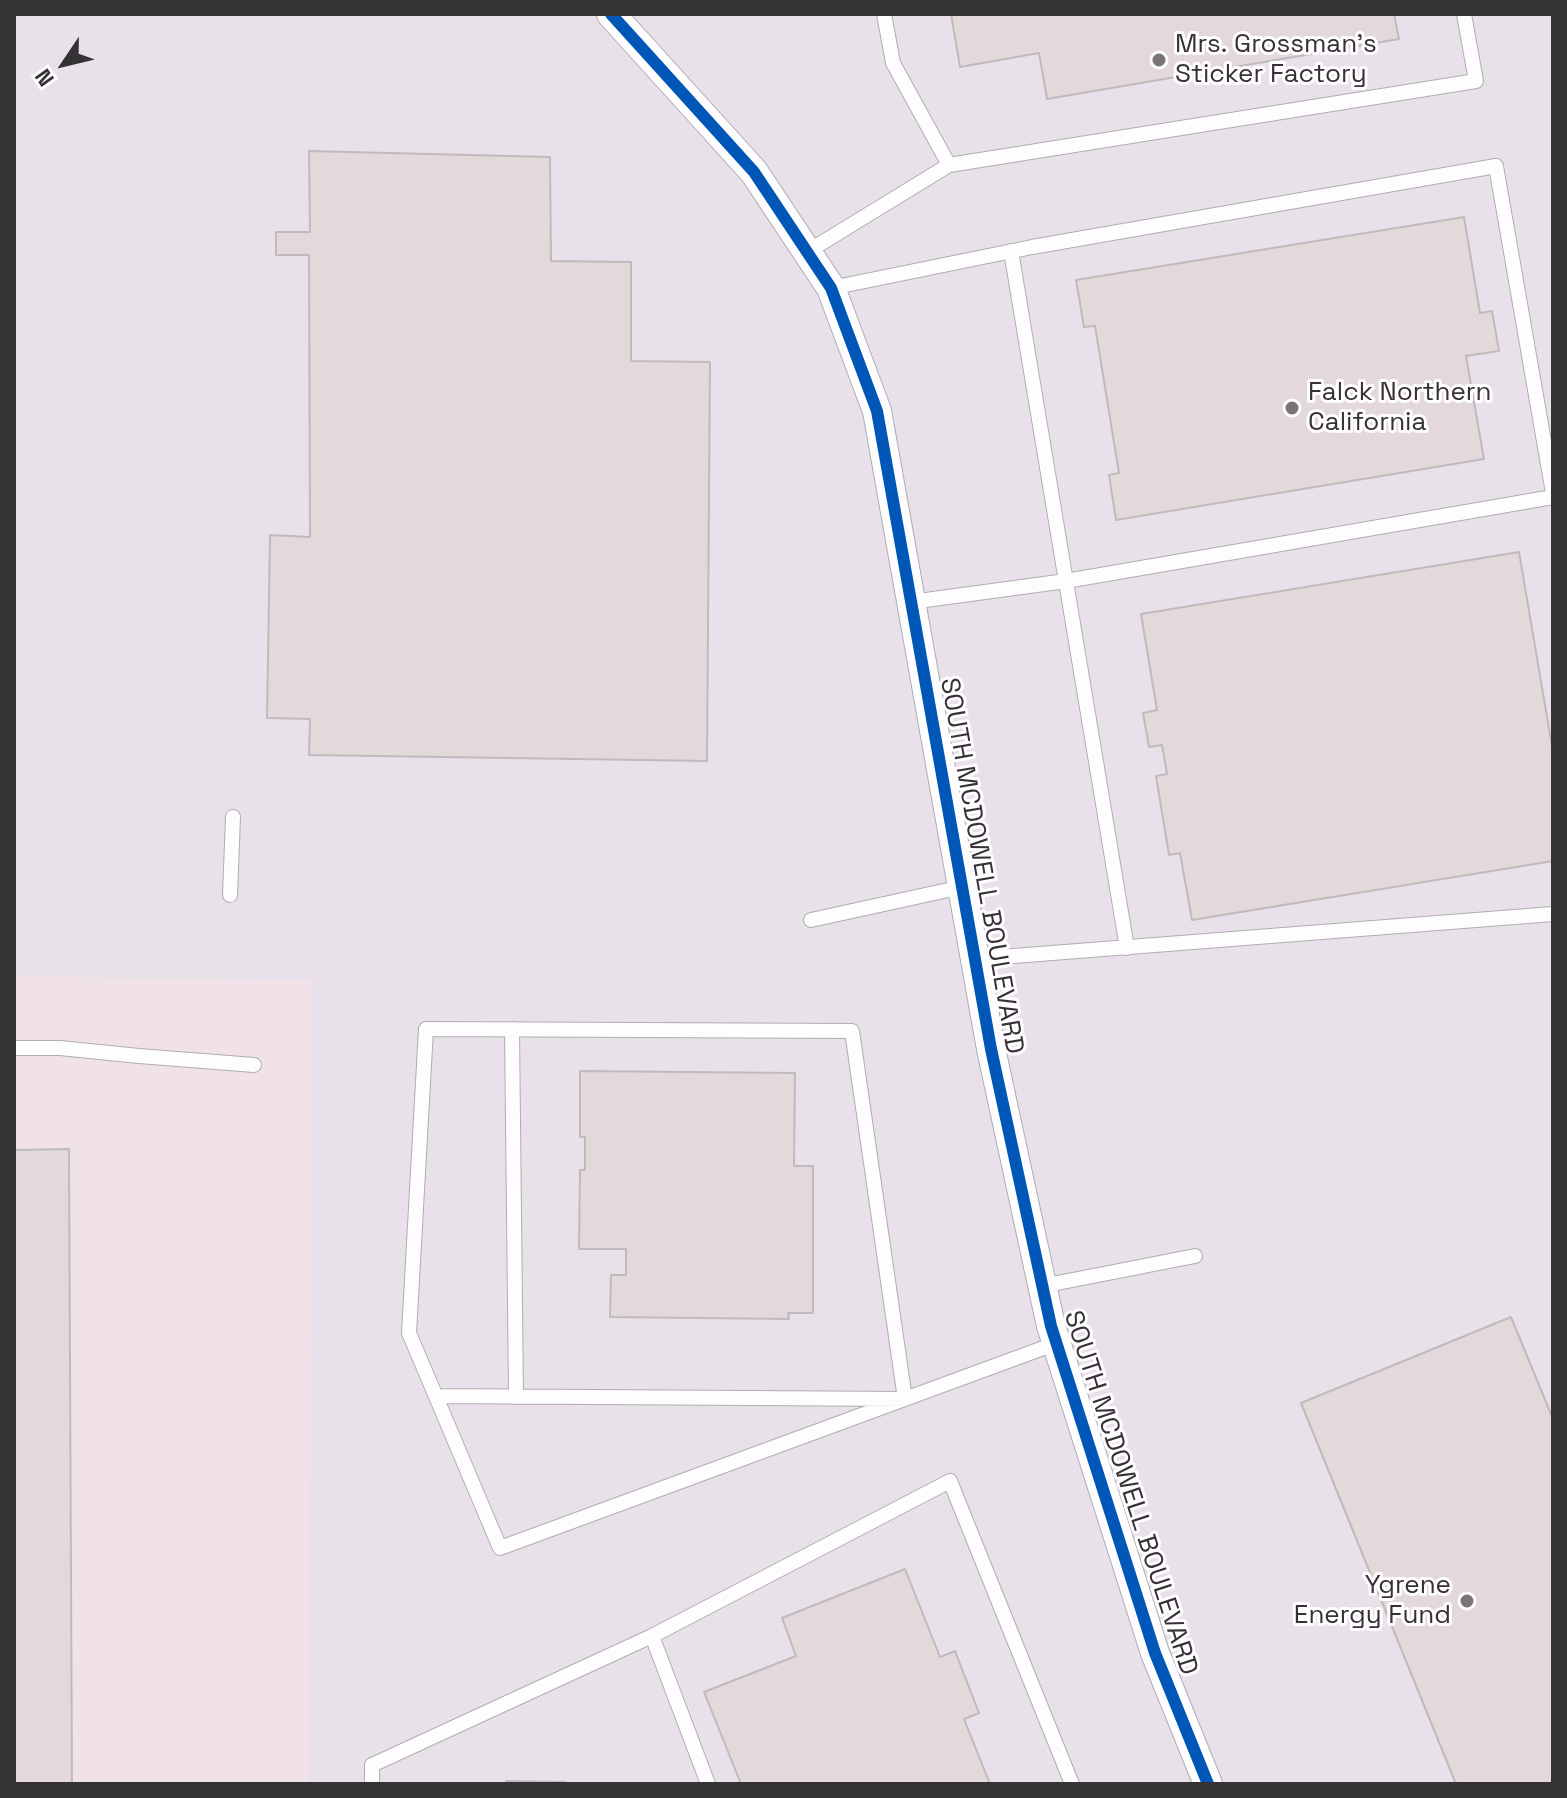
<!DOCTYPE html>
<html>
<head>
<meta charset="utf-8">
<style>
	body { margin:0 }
	#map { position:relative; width:1567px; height:1798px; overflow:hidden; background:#f3eff3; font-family:"Space Grotesk",sans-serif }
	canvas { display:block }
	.frame { position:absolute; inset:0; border:16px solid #353236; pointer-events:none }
	.north { position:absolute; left:24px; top:24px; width:80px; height:80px; -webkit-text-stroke:6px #fefcfe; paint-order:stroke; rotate:235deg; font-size:22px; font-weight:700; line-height:32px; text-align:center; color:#353236 }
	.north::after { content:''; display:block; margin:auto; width:28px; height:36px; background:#353236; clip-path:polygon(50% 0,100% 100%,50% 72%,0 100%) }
</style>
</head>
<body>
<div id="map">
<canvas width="1567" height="1798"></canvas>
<div class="frame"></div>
<div class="north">N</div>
</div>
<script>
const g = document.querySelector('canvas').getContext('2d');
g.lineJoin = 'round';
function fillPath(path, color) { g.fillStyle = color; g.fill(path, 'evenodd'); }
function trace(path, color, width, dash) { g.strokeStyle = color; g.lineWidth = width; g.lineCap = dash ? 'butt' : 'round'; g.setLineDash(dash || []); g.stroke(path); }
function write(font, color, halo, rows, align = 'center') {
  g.font = font + ' "Space Grotesk",sans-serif'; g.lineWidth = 6; g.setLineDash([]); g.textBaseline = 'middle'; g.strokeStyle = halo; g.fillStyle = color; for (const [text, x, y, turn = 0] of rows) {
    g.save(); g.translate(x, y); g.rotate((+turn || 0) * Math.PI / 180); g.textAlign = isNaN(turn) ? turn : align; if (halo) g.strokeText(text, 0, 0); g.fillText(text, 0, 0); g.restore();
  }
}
fillPath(new Path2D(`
	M14,14H1553V1784H14Z`), '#e9e1ea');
fillPath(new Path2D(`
	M14,977L313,980L309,1784H14Z`), '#f1e2e8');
const building = new Path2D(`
	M951,14H1394L1399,39L1047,99L1039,53L960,67Z
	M309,151L550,157L551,261L631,262V361L710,362L707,761L309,755L310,719L267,718L270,535L310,537L309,255H276V232H310Z
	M1464,217L1480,313L1492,311L1499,351L1466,356L1484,459L1116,520L1109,475L1119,473L1095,326L1084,327L1076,280Z
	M1519,552L1553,752V861L1192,920L1180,853L1169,855L1156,776L1167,774L1162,745L1149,747L1143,713L1157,710L1141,614Z
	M580,1071L795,1073L794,1166H813V1313H788L789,1319L610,1317L611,1275H626V1249H579L580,1170H585V1137H580Z
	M69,1149L72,1784H14V1150Z
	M1511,1317L1553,1419V1784H1456L1301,1403Z
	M905,1569L940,1657L955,1651L979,1713L964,1719L990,1784H741L704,1692L796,1656L782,1618Z
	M506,1781L565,1782V1784H506Z`);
fillPath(building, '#e3d8da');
trace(building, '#bfbbbc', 2);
const lane = new Path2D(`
	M884,14L893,63L949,165
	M1011,251L1127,948
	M807,252L949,165L1476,81L1464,14
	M831,288L1032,247L1496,166L1553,493
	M911,602L1066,581L1553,497
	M230,895L233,817
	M811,920L962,887
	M975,959L1553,914
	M512,1029L516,1397
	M14,1048H60L139,1056L254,1065
	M1042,1286L1195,1256
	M436,1396L905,1399L852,1031L426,1029L409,1333L500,1548L1057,1343
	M372,1784V1765L652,1636
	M708,1784L652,1636L950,1481L1072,1784`);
const street = new Path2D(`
	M611,14L754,172L831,288L877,411L991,1049L1051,1326L1155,1653L1208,1784`);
trace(lane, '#b0adb0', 16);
trace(street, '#b0adb0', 30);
trace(lane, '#fdfdfd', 14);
trace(street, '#fdfdfd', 28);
trace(new Path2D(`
	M611,14L754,172L831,288L877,411L991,1049L1051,1326L1155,1653L1208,1784`), '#0057b8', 12);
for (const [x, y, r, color] of [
	[1159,60,8,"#787478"],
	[1292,408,8,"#787478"],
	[1467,1601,8,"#787478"]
]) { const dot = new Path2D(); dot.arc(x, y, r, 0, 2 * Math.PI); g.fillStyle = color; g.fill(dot); trace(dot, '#fefcfe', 3); }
write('26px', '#353236', '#fefcfe', [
	["Mrs. Grossman's",1175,45],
	["Sticker Factory",1175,75],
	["Falck Northern",1308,393],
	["California",1308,423],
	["Ygrene",1451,1586,"right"],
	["Energy Fund",1451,1616,"right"]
], 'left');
write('26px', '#353236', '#fefcfe', [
	["SOUTH MCDOWELL BOULEVARD",981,866,80],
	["SOUTH MCDOWELL BOULEVARD",1130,1493,72]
]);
</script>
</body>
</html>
